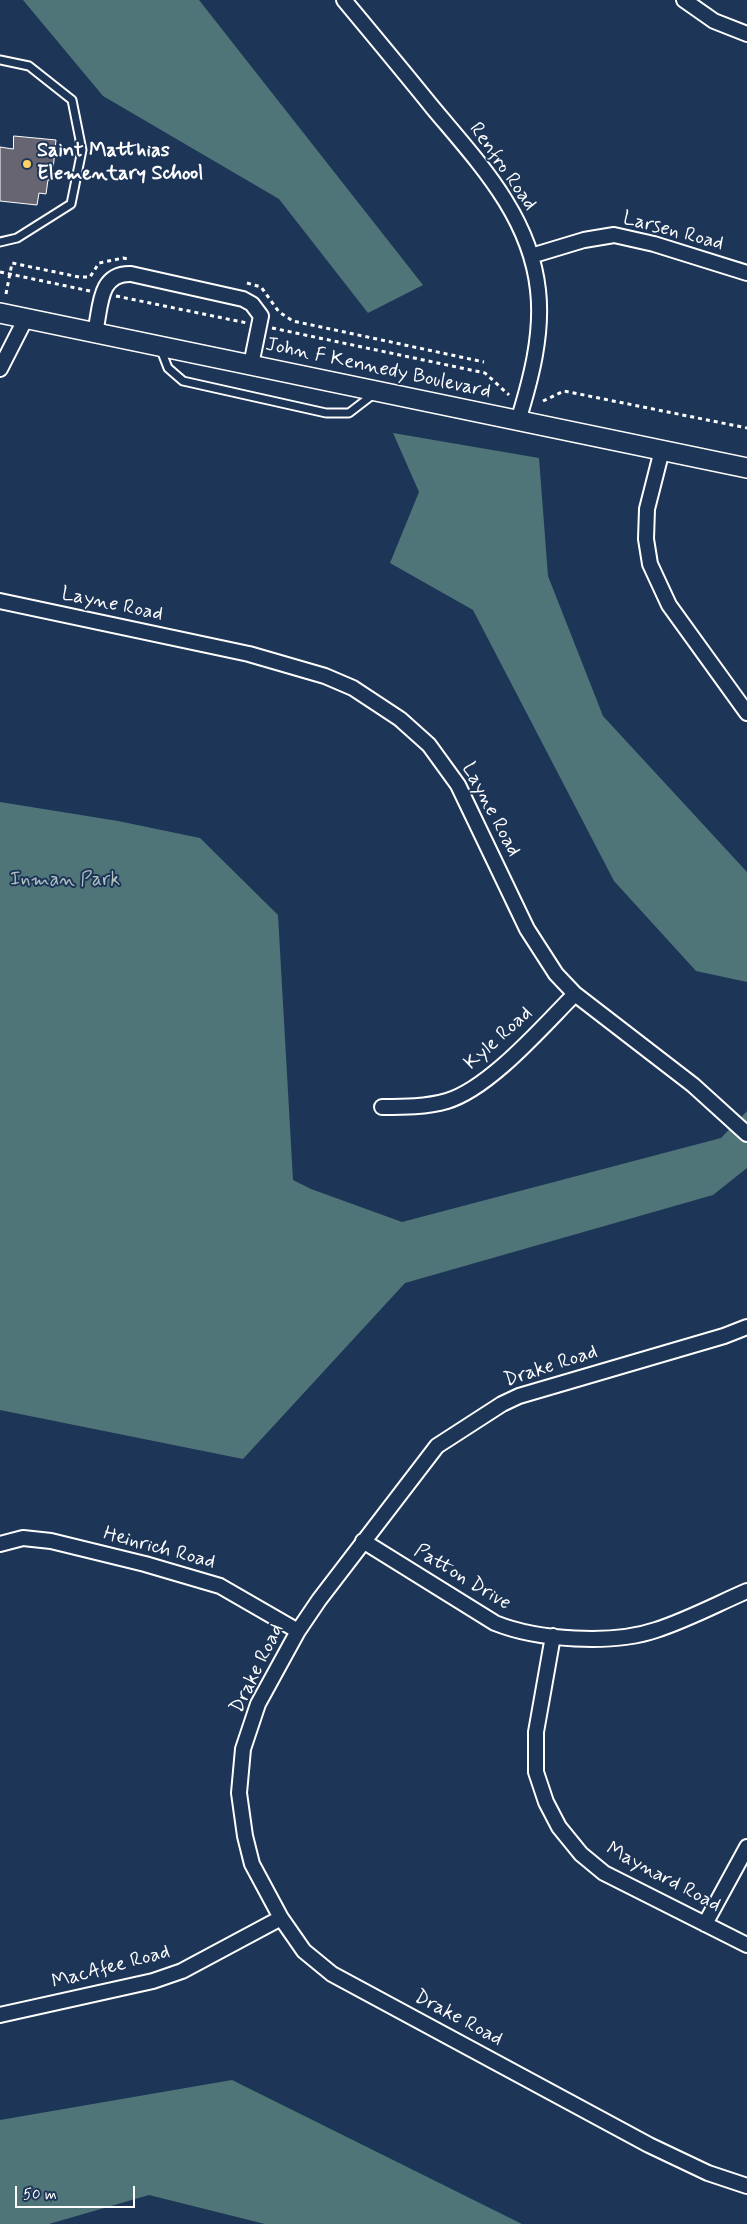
<!DOCTYPE html>
<html>
<head>
<meta charset="utf-8">
<style>
	body { margin:0 }
	#map { position:relative; width:747px; height:2224px; overflow:hidden; background:#1d3557; font-family:Mynerve,sans-serif }
	canvas { display:block }
	.scale { position:absolute; left:15px; top:2186px; width:120px; height:22px; box-sizing:border-box; border:2px solid #fff; border-top:0; padding-left:6px; font-size:15px; line-height:18px; white-space:nowrap; color:#fff; -webkit-text-stroke:4px #1d3557; paint-order:stroke }
</style>
</head>
<body>
<div id="map">
<canvas width="747" height="2224"></canvas>
<div class="scale">50 m</div>
</div>
<script>
const g = document.querySelector('canvas').getContext('2d');
g.lineJoin = 'round';
function fillPath(path, color) { g.fillStyle = color; g.fill(path, 'evenodd'); }
function trace(path, color, width, dash) { g.strokeStyle = color; g.lineWidth = width; g.lineCap = dash ? 'butt' : 'round'; g.setLineDash(dash || []); g.stroke(path); }
function write(font, color, halo, rows, align = 'center') {
  g.font = font + ' Mynerve,sans-serif'; g.lineWidth = 4; g.setLineDash([]); g.textBaseline = 'middle'; g.strokeStyle = halo; g.fillStyle = color; for (const [text, x, y, turn = 0] of rows) {
    g.save(); g.translate(x, y); g.rotate((+turn || 0) * Math.PI / 180); g.textAlign = isNaN(turn) ? turn : align; if (halo) g.strokeText(text, 0, 0); g.fillText(text, 0, 0); g.restore();
  }
}
fillPath(new Path2D(`
	M23,0H199L423,285L368,313L279,199L103,96Z
	M393,433L539,458L548,576L603,716L747,872V982L696,971L614,881L473,610L390,563L419,492Z
	M0,802L118,821L200,838L278,915L293,1180L311,1189L402,1222L721,1138L747,1111V1168L713,1195L405,1283L243,1459L0,1410Z
	M232,2080L522,2224H265L149,2195L49,2224H0V2120Z`), '#507578');
const building = new Path2D(`
	M14,136L56,140L52,180H48L46,194L39,193L37,205L0,201V147L13,149Z`);
fillPath(building, '#686572');
trace(building, '#fff', 1);
const lane = new Path2D(`
	M0,60L29,66L72,100L82,150L71,204L17,238L0,242
	M161,350L168,368L183,381L326,413H349L375,393`);
const street = new Path2D(`
	M344,0C374,36 404,72 433,108C479,163 530,216 538,290C543,334 531,379 518,421
	M684,0L714,21L747,34
	M531,256L584,240L614,235L654,244L747,273
	M95,333C101,307 98,273 131,274L243,299L252,304L261,316L251,365
	M0,369L26,318
	M662,450L647,509L646,539L650,564L669,605L747,713
	M0,601L249,654L325,676L353,688L400,719L429,745L458,785L527,929L556,974L575,994L693,1085L747,1134
	M382,1107C404,1107 426,1107 447,1101C490,1088 543,1026 575,994
	M747,1327L724,1336L519,1396L502,1404L437,1446L319,1600L298,1631L258,1704L243,1749L239,1793L245,1836L252,1864L281,1918L304,1951L332,1974L649,2145L708,2173L747,2186
	M363,1541L495,1623C537,1640 612,1645 656,1630C687,1620 717,1604 747,1591
	M0,1544L23,1538L51,1541L145,1564L220,1586L298,1631
	M553,1636L536,1732V1772L546,1802L559,1827L581,1854L604,1873L747,1945
	M705,1924L747,1847
	M0,2015L153,1981L182,1971L281,1918`);
const secondary = new Path2D(`
	M0,313L747,468`);
trace(lane, '#fff', 11);
trace(street, '#fff', 18);
trace(secondary, '#fff', 22);
trace(new Path2D(`
	M0,272L90,291
	M247,283L261,287L279,312L293,321L484,362
	M6,294L12,263L79,277H90L99,263L123,258L128,259
	M116,296L247,323
	M272,328L485,373L509,395
	M543,401L564,391L747,428`), '#fff', 3, [4, 4]);
trace(lane, '#1d3557', 7);
trace(street, '#1d3557', 14);
trace(secondary, '#1d3557', 19);
for (const [x, y, r, color] of [
	[27,164,5,"#ffd166"]
]) { const dot = new Path2D(); dot.arc(x, y, r, 0, 2 * Math.PI); g.fillStyle = color; g.fill(dot); trace(dot, '#1d3557', 2); }
write('bold 20px', '#fff', '#1d3557', [
	["Saint Matthias",37,152],
	["Elementary School",37,175]
], 'left');
write('20px', '#fff', '#1d3557', [
	["Renfro Road",502,167,55],
	["Larsen Road",673,232,15],
	["John F Kennedy Boulevard",378,369,12],
	["Layne Road",112,605,12],
	["Layne Road",490,810,62],
	["Kyle Road",499,1039,-42],
	["Drake Road",551,1367,-18],
	["Heinrich Road",159,1549,15],
	["Patton Drive",462,1578,31],
	["Drake Road",258,1669,-64],
	["Maynard Road",663,1878,28],
	["MacAfee Road",111,1968,-15],
	["Drake Road",458,2019,28]
]);
write('20px', '#b0c1c2', '#1d3557', [
	["Inman Park",65,881]
]);
</script>
</body>
</html>
